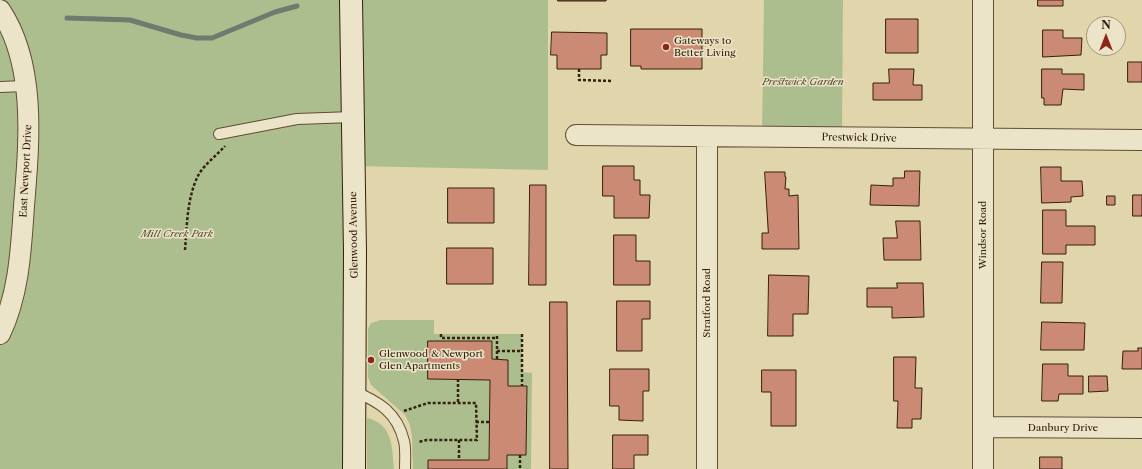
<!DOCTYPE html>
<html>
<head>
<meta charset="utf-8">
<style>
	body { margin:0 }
	#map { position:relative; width:1142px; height:469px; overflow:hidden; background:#e1d5ac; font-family:"Libre Caslon Text",serif }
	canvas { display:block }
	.north { position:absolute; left:1086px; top:16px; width:40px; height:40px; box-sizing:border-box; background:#ece4c9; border:1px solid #a3967d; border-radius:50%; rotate:0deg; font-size:11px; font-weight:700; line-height:16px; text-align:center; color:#35200c }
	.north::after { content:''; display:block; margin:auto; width:14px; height:18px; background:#8f2418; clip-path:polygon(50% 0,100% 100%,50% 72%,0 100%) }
</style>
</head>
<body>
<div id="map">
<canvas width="1142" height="469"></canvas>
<div class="north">N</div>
</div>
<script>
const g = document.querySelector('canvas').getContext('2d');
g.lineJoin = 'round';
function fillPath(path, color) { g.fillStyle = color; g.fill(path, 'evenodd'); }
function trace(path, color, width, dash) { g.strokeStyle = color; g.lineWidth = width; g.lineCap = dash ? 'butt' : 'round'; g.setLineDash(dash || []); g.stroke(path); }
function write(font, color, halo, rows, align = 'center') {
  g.font = font + ' "Libre Caslon Text",serif'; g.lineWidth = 3; g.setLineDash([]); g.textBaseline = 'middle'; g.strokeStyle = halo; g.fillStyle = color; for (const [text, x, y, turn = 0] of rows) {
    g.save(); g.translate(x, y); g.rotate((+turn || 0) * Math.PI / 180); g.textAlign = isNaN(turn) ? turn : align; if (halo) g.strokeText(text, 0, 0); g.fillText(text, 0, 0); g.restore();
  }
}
fillPath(new Path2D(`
	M0,0H548V170L353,166L354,469H0Z
	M764,0H843L842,138L762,137Z
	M381,320H434V334H522V372L532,373L531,469H507V455L526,454L527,386H508V360L492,359L428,341V379L490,380L489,460H428V469H413L412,437L410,425L405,415L371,385L368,377V329L371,323Z
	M367,418C393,424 392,447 394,469H367Z`), '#adbe8e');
trace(new Path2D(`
	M67,18L130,20L181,35L197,38H212L275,12L297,6`), '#707b70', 5);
const building = new Path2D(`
	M558,0H606V1H558Z
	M1038,0H1063V6H1038Z
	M886,19H918V53H886Z
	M631,29H702V69H641V66H631Z
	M1043,30H1063V38H1082L1081,55L1043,57Z
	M552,32L607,33V55H601V69H557V55H551Z
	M1128,62H1142V82H1128Z
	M889,69H914L913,85H922V100H873V83H889Z
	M1042,69H1062V74H1084V90L1063,89L1061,105H1044V98H1042Z
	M603,166H634V180H640V195H650L649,218H614V196H603Z
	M1041,167H1061V181H1082L1083,196L1071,197V202L1042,203Z
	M905,171H920L919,206L870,205L871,185L893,186V178H904Z
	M765,172H785V177H786L785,189H789V196L798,195L799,249H762V233H768Z
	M530,185H546V285H529Z
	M448,188H494V223H448Z
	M1133,195H1142V216H1133Z
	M1107,196H1115V205H1107Z
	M1043,210H1066V226H1095V245H1066V254H1043Z
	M896,221H920L921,260H884L883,238H897Z
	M614,235H636V261H650V285H614Z
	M447,248H493V284H447Z
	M1042,262H1063L1062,303H1041Z
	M769,275L809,276L808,314H793V336H768Z
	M897,283H923L924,317L892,318V307H867V288H897Z
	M617,301H650V319H642V351H617Z
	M550,302H567L568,469H550Z
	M1042,322L1085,323L1084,350H1041Z
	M428,341H492V359L508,360V386H527L526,455H507V469H428V460H489L490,380L428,379Z
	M1138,348H1142V369H1122L1123,351H1138Z
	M894,357H916L915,388H922L921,419H912V428H897L898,401H894Z
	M1043,364H1068V376H1083V394H1059L1058,401H1042Z
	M610,369H649V391H643V421L619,420V406H610Z
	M762,370H796V426H771V392H762Z
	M1089,376H1107L1108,391L1089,392Z
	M613,435H648V455H634V469H613Z
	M1040,457H1062V469H1040Z`);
fillPath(building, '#ca8a74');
trace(building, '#35200c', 1);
const lane = new Path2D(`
	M0,87L25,86
	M219,134L297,119L353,117
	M354,391C379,402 397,412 404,441C406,449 405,460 405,469`);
const street = new Path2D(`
	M983,0V469
	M0,10C37,65 29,144 24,206C21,250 19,294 0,334
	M576,135L1142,140
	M983,427L1142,428
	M707,469V137`);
const secondary = new Path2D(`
	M351,0L355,252L354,469`);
trace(lane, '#604d34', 12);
trace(street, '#604d34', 22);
trace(secondary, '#35200c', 24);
trace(new Path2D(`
	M579,69V80L613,81
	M185,250C187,225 187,196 199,174C205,164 217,155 225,146
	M441,334V338H497
	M522,334V386
	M497,351H522
	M497,359V334
	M458,379V403
	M404,411L428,403H476L477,440H427L418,442
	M476,422H489
	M459,440V460
	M520,455V469`), '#35200c', 2.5, [3, 2]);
trace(lane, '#ece4c9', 10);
trace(street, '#ece4c9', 20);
trace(secondary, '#ece4c9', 22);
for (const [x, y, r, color] of [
	[666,47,4,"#8f2418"],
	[371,360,4,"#8f2418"]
]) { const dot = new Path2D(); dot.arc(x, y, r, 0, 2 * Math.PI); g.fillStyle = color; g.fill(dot); trace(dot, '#ece4c9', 1.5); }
write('10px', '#35200c', '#ece4c9', [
	["Gateways to",674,41],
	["Better Living",674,53],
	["Glenwood & Newport",379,354],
	["Glen Apartments",379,366]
], 'left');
write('italic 10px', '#53482c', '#ece4c9', [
	["Prestwick Garden",803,82],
	["Mill Creek Park",177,234]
]);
write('10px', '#35200c', '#ece4c9', [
	["Prestwick Drive",859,138,1],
	["East Newport Drive",26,171,-87],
	["Glenwood Avenue",354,235,-91],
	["Windsor Road",983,235,-90],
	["Stratford Road",707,303,-90],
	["Danbury Drive",1063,428]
]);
</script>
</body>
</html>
